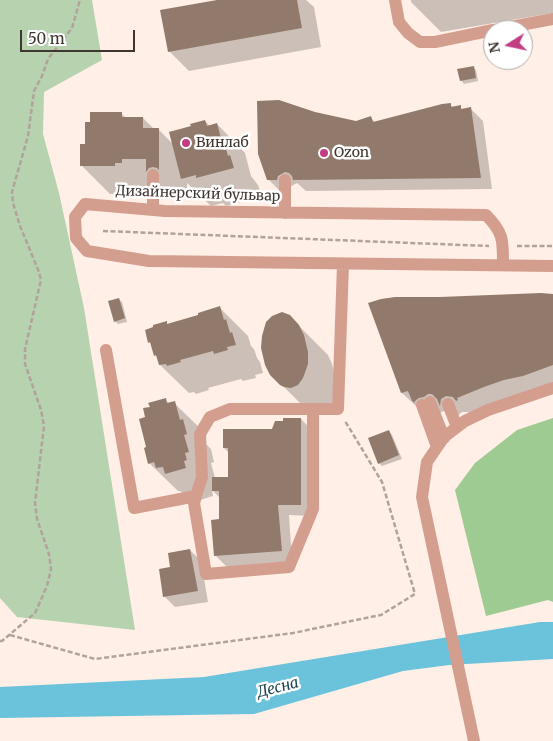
<!DOCTYPE html>
<html>
<head>
<meta charset="utf-8">
<style>
	body { margin:0 }
	#map { position:relative; width:553px; height:741px; overflow:hidden; background:#ffefe6; font-family:Merriweather,serif }
	canvas { display:block }
	.north { position:absolute; left:483px; top:20px; width:50px; height:50px; box-sizing:border-box; background:#fff; border:1px solid #b3afac; border-radius:50%; rotate:260deg; font-size:14px; font-weight:700; line-height:20px; text-align:center; color:#403630 }
	.north::after { content:''; display:block; margin:auto; width:18px; height:22px; background:#c13e83; clip-path:polygon(50% 0,100% 100%,50% 72%,0 100%) }
	.scale { position:absolute; left:20px; top:30px; width:115px; height:22px; box-sizing:border-box; border:2px solid #403630; border-top:0; padding-left:6px; font-size:15px; line-height:18px; white-space:nowrap; color:#403630; -webkit-text-stroke:4px #fff; paint-order:stroke }
</style>
</head>
<body>
<div id="map">
<canvas width="553" height="741"></canvas>
<div class="north">N</div>
<div class="scale">50 m</div>
</div>
<script>
const g = document.querySelector('canvas').getContext('2d');
g.lineJoin = 'round';
function fillPath(path, color) { g.fillStyle = color; g.fill(path, 'evenodd'); }
function trace(path, color, width, dash) { g.strokeStyle = color; g.lineWidth = width; g.lineCap = dash ? 'butt' : 'round'; g.setLineDash(dash || []); g.stroke(path); }
function write(font, color, halo, rows, align = 'center') {
  g.font = font + ' Merriweather,serif'; g.lineWidth = 5; g.setLineDash([]); g.textBaseline = 'middle'; g.strokeStyle = halo; g.fillStyle = color; for (const [text, x, y, turn = 0] of rows) {
    g.save(); g.translate(x, y); g.rotate((+turn || 0) * Math.PI / 180); g.textAlign = isNaN(turn) ? turn : align; if (halo) g.strokeText(text, 0, 0); g.fillText(text, 0, 0); g.restore();
  }
}
fillPath(new Path2D(`
	M0,0H92L102,60L44,92L43,134L59,193L84,308L135,630L17,617L0,598Z`), '#b6d2ae');
fillPath(new Path2D(`
	M553,418V602L548,600L486,616L455,490L475,463L517,430Z`), '#9ecb92');
fillPath(new Path2D(`
	M540,622H553V659L449,665L403,671L254,714L0,718V687L204,677Z`), '#6ac3db');
fillPath(new Path2D(`
	M224,0H306L314,7L321,47L189,71L169,51Z
	M411,0H553V13L441,32L411,2Z
	M473,67L476,70L478,81L464,84L461,80Z
	M450,104L454,108L460,107L463,110L471,109L483,121L492,189L306,191L297,183L281,192L268,179L314,113L356,122L371,118L376,123Z
	M121,113L126,118H143L154,129H158L173,144L193,127L205,121L210,126L217,124L245,153L251,176L258,185L262,196L226,206L223,203L211,206L187,183V197L182,195L177,196L175,199L162,187H150V191H143V194H110L82,166L92,123Z
	M553,295V387L470,413L467,412H462L457,416L446,410L440,413L419,409L402,393L370,304Z
	M119,299L122,302L127,322L118,324L115,321Z
	M220,308L248,336L251,346L254,349L257,358L260,362L263,373L255,375L256,378L243,381L241,379L208,388L209,390L196,394L194,392L189,393L160,365L159,359L155,355L152,345L150,342L146,331L166,322L168,325Z
	M289,316L328,355L332,364L336,381V393L331,407L326,413L320,415H313L310,413L271,374Z
	M165,400L170,404L174,403L203,431L206,444L211,449L214,462L211,463L215,478H229V453L224,448L273,431L301,419L312,430L311,516L289,515L292,561L227,567L216,556L220,520L221,499L212,490L213,496L194,502L185,496L180,491H178L149,463L148,448L147,418L151,408Z
	M389,431L392,435L402,459L382,466L379,463Z
	M190,550L201,561L208,602L175,607L164,596L171,568Z`), '#0003');
fillPath(new Path2D(`
	M217,0H297L302,28L168,52L160,10Z
	M474,66L476,78L460,81L457,69Z
	M279,100L315,112L356,121L371,116L373,122L442,104L451,103V107L461,105V109L471,107L481,178L293,180L292,176L289,173L285,172L278,176L277,180H267L258,154L257,101Z
	M90,112H122V117H143V128H159V170L157,168L153,167L149,168L146,172V159H122V163H115V166H80V144H85V122H90Z
	M205,120L207,126L217,123L224,150L226,149L228,156L230,155L234,168L196,178V175L181,179L169,132L191,126L190,124Z
	M541,293L553,294V365L523,376L504,380L484,387L457,398L458,400L456,401L453,397L446,396L441,399L440,406L437,399L432,394H428L424,397L419,398L416,400L414,403L413,401H412L408,391L401,393L368,303L381,299L395,297H440Z
	M119,298L125,318L114,322L108,301Z
	M220,306L224,320L226,319L230,333L232,332L236,345L227,347L228,350L214,354L213,351L180,360L181,362L167,366L166,364L159,365L156,355L154,356L150,342L148,343L145,330L153,327V325L167,321V324L198,315V313Z
	M282,312L290,315L299,325L304,335L308,352V364L303,378L298,385L291,388L284,387L280,385L270,375L265,365L261,348L262,336L266,322L272,316Z
	M166,398L167,403L175,401L180,420L183,419L187,434L184,435L189,452L185,453L187,460L184,461L186,468L165,474L163,467L156,468L154,462L148,464L144,448L146,447L139,419L145,417L143,408L150,407L148,403Z
	M283,418H301V505H278L282,551L214,556L211,520L219,519V491H212V477H228V448H223V429H272L275,421H283Z
	M389,430L399,455L378,464L368,438Z
	M190,549L198,591L163,597L159,569L170,567L168,553Z`), '#917a6c');
trace(new Path2D(`
	M103,231L489,246
	M517,246H553
	M10,635L95,659L293,633L381,615L415,594L382,482L345,421
	M0,641H2L35,613L47,586L51,569L49,554L37,519L35,503L44,426L41,410L25,364V349L41,280L39,272L20,226L13,203L12,192L28,136L34,91L42,76L48,59L72,28L80,0`), '#b1a39b', 2.5, [5, 2.5]);
trace(new Path2D(`
	M395,0L399,22L408,33L420,42H435L493,30
	M495,30L553,19
	M153,175V209
	M285,180V213
	M503,265C503,241 504,233 486,215L165,211L85,204L75,217L76,238L87,251L149,261L553,266
	M106,350L134,508L196,496L202,477L200,434L210,417L230,409H338L343,264
	M430,402L444,438
	M448,404L457,427
	M422,405L437,447
	M196,496L194,503L206,574L289,567L313,509V409
	M474,741L422,497L427,462L444,437L465,421L488,410L553,388`), '#d49e8f', 12);
for (const [x, y, r, color] of [
	[186,143,5,"#c13e83"],
	[324,153,5,"#c13e83"]
]) { const dot = new Path2D(); dot.arc(x, y, r, 0, 2 * Math.PI); g.fillStyle = color; g.fill(dot); trace(dot, '#fff', 2); }
write('14px', '#403630', '#fff', [
	["Винлаб",196,143],
	["Ozon",334,153]
], 'left');
write('14px', '#403630', '#fff', [
	["Дизайнерский бульвар",198,194,2]
]);
write('italic 15px', '#1a434d', '#fff', [
	["Десна",278,688,-14]
]);
</script>
</body>
</html>
